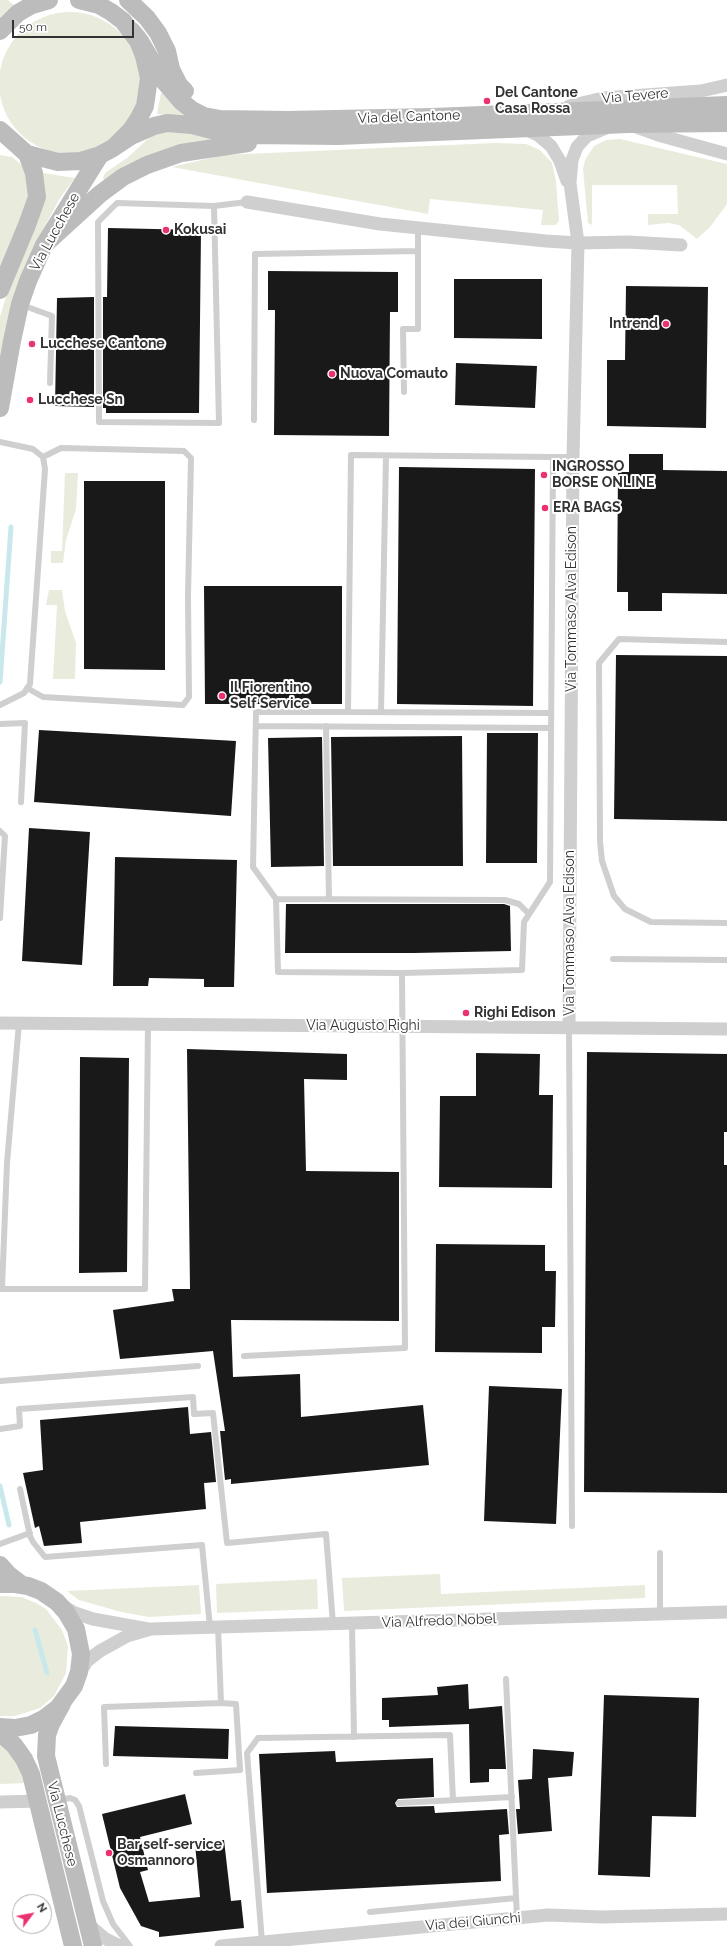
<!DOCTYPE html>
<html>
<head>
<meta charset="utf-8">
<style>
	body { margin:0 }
	#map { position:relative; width:727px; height:1946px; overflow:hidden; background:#fff; font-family:Raleway,sans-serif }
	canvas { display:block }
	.north { position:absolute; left:12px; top:1894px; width:40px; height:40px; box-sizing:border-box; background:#fff; border:1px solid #adadad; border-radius:50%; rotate:58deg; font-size:11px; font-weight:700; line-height:16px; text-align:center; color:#323232 }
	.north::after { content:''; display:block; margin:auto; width:14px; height:18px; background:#eb326f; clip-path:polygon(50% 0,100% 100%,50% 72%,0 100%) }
	.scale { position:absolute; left:12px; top:20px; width:122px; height:18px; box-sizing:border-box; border:2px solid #323232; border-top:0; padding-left:5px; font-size:12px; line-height:14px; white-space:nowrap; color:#323232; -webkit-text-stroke:3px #fff; paint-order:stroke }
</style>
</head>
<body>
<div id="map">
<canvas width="727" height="1946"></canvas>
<div class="north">N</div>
<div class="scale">50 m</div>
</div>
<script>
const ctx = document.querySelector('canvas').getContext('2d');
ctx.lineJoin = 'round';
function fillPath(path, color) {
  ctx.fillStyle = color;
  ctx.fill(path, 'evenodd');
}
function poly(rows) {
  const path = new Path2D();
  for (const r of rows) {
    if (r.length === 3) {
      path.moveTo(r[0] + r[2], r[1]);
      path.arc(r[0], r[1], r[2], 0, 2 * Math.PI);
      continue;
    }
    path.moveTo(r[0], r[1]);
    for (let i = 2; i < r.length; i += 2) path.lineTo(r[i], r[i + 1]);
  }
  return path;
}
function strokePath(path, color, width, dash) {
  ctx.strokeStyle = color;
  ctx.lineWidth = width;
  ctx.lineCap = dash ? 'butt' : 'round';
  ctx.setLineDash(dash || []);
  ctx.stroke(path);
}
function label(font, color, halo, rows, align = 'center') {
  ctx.font = font + ' Raleway,sans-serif';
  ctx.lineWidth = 4;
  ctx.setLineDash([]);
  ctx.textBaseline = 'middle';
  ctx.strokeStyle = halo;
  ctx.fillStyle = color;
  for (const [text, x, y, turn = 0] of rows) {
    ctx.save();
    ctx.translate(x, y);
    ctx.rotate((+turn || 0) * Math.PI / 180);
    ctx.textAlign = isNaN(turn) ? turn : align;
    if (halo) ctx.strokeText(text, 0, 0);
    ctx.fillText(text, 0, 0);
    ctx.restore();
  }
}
const green = poly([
	[0,0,8,0,15,6,0,20],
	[70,83,71],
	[161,93,162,93,186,118,157,114],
	[171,128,213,138,213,141,104,180,103,178,105,173,127,158,150,137],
	[620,139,727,164,727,204,710,227,697,239,679,225,668,223,648,225,648,214,678,214,677,185,592,185,592,225,588,223,583,169,585,160,594,146,606,140],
	[495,143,526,144,540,150,552,163,556,181,559,221,556,225,541,225,543,210,430,199,428,214,172,167,223,155],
	[0,155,12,157,24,167,29,183,29,200,0,279],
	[43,173,75,178,60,198,32,250,0,369,0,317],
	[65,473,78,473,76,509,66,540,63,563,51,563,51,551,62,551],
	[49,590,62,590,65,611,76,643,75,679,53,679,57,605,46,605],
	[440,1574,441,1594,645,1585,645,1598,344,1611,342,1578],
	[317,1579,318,1609,217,1613,216,1584],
	[199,1585,201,1614,149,1617,121,1612,79,1600,67,1591],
	[0,1596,22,1597,38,1604,46,1609,62,1630,68,1646,66,1673,54,1696,40,1708,15,1716,0,1716],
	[0,1740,10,1747,25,1783,0,1784]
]);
const stream = poly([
	[0,682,11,527],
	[0,1486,9,1525],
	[35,1630,47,1673]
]);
const building = poly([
	[108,228,201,230,199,413,106,413,106,408,103,408,103,297,107,297],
	[268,271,398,272,398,312,390,312,389,436,274,435,275,310,268,310],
	[454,279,542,279,542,339,454,338],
	[626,286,708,287,706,428,607,426,607,360,625,360],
	[94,297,94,407,55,406,57,298],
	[456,363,537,366,535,408,455,405],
	[629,454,663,454,663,470,727,471,727,594,662,593,662,611,628,611,628,592,617,592,618,472,629,472],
	[399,467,535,469,533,706,397,704],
	[84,481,165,481,165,670,84,669],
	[204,586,342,586,342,704,205,704],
	[616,655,727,656,727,821,614,819],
	[39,730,236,741,231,816,34,802],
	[487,733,538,733,537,863,486,863],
	[462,736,463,866,333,866,331,737],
	[322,737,324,866,271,867,268,738],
	[29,828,90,832,82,965,22,961],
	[115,857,237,860,234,987,204,987,204,979,149,978,148,986,113,986],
	[286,904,504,904,510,906,511,951,414,953,285,953],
	[187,1049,347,1054,347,1080,304,1079,306,1171,399,1172,399,1321,231,1320,233,1377,300,1374,301,1417,423,1405,429,1465,231,1484,231,1479,225,1480,220,1431,225,1431,213,1351,120,1359,113,1310,174,1301,172,1289,190,1289],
	[587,1052,727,1054,727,1132,724,1132,724,1165,727,1165,727,1493,584,1492],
	[476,1053,540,1054,539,1095,553,1095,552,1188,439,1187,440,1096,476,1096],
	[80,1057,129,1058,127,1272,79,1273],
	[436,1244,545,1245,545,1271,556,1271,555,1327,542,1327,542,1353,435,1352],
	[489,1386,562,1389,556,1524,484,1521],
	[188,1407,190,1434,211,1432,216,1482,204,1483,206,1509,80,1522,82,1543,44,1546,39,1526,35,1528,23,1473,43,1470,40,1420],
	[468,1684,469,1709,502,1706,506,1769,489,1769,489,1782,470,1783,469,1724,389,1727,389,1720,382,1720,382,1698,438,1695,437,1687],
	[604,1695,699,1698,696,1817,652,1816,650,1877,598,1875],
	[115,1726,229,1729,228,1759,113,1756],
	[533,1749,574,1752,572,1776,548,1778,552,1831,518,1834,516,1809,520,1809,518,1780,532,1779],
	[335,1751,336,1762,433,1758,434,1797,398,1799,395,1803,397,1807,434,1806,435,1813,507,1809,509,1834,499,1835,501,1881,267,1893,259,1754],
	[185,1794,192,1824,140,1837,148,1870,140,1872,149,1902,200,1897,195,1844,224,1840,231,1901,241,1900,244,1928,159,1937,159,1932,141,1926,120,1888,102,1814]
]);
const lane = poly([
	[214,206,219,423,99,422,98,222,117,203,214,206,247,202],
	[22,305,52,316,50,383],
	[404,392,403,329,418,329,418,228],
	[254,420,255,254,418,251],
	[0,442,33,449,43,457,45,469,30,684,24,693,0,705],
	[727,642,619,639,599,663,600,841,602,861,614,896,625,909,651,922,727,923],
	[27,688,43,697,183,705,189,697,188,596,191,458,184,451,61,448,43,457],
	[348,712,551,713],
	[381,712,386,456],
	[0,724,25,723,21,802],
	[256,726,551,728],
	[326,726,329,899],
	[0,831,5,836,0,918],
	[276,899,505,900,519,904,528,913],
	[613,959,727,960],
	[402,973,278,972,276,899,253,867,256,712,348,712,351,455,553,457],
	[19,1023,7,1163,2,1289,145,1289,148,1024],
	[569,1028,572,1526],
	[244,1356,405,1348,402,973,522,970,524,922,550,882,553,457,573,457],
	[0,1381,198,1366],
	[0,1429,20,1426,19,1409,193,1397,194,1414,213,1413,227,1543,326,1534,333,1624],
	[20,1489,30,1536,33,1542,45,1557,202,1545,210,1627],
	[0,1544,30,1533],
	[660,1614,660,1553],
	[352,1624,354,1737],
	[506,1679,517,1918],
	[106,1764,104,1707,221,1703,218,1627],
	[196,1773,240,1770,236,1704,221,1703],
	[58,1800,70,1798,75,1800,79,1806,103,1901,113,1924,130,1946],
	[399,1803,512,1797],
	[370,1912,516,1898],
	[262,1942,247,1753,258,1738,450,1735,453,1800]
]);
const street = poly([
	[569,106,603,98,701,91,727,85],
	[636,127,658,135,727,154],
	[525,129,538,135,551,146,560,161,567,181],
	[247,202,380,224,546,241,578,243,628,242,681,245],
	[0,1023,727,1029],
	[569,1028,573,457,578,243,570,183,572,160,577,147,587,136,606,128],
	[63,1606,75,1613,93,1619,148,1629],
	[80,1673,87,1661,100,1651,127,1636,151,1629,727,1612],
	[0,1802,38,1801],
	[88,1924,104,1938,120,1946],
	[221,1946,548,1915,602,1917,727,1914]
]);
const secondary = poly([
	[128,0,147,18,158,33,167,51,171,69,179,85,185,91],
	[0,31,18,13,32,5,49,0],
	[132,31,140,41,163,80,182,102,192,110,204,116,220,119,287,120,433,117,727,105],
	[0,130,27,154,58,162,80,161,100,155,113,148,131,130,139,118,145,106,149,78,144,56,138,41,123,21,111,12,99,5,79,0],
	[113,148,131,136,154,126,167,123,192,125,223,133,250,135,338,136,628,124,727,123],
	[44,245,100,194,123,177,147,165,181,153,248,143],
	[0,290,27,225,37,197,34,173,27,154],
	[0,408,12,341,20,304,28,281,44,245,100,155],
	[0,1565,9,1575,22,1585],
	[0,1584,15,1584,28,1586,41,1591,57,1602,66,1612,76,1629,81,1654,79,1672,74,1686,58,1708,45,1718,31,1725,15,1728,0,1727],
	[62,1704,51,1724,47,1735,46,1756,93,1946],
	[0,1733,14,1745,24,1759,31,1774,73,1946]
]);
const markers = [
	[487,101,4,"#eb326f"],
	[166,230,4,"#eb326f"],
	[666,324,4,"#eb326f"],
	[32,344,4,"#eb326f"],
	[332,374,4,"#eb326f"],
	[30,400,4,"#eb326f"],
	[544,475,4,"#eb326f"],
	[545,508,4,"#eb326f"],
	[222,696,4,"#eb326f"],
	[466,1013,4,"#eb326f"],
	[109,1853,4,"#eb326f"]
];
const poiNames = [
	["Del Cantone",495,93],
	["Casa Rossa",495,109],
	["Kokusai",174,230],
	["Intrend",658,324,"right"],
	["Lucchese Cantone",40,344],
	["Nuova Comauto",340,374],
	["Lucchese Sn",38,400],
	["INGROSSO",552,467],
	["BORSE ONLINE",552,483],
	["ERA BAGS",553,508],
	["Il Fiorentino",230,688],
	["Self Service",230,704],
	["Righi Edison",474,1013],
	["Bar self-service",117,1845],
	["Osmannoro",117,1861]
];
const streetNames = [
	["Via Tevere",635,96,-5],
	["Via del Cantone",409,117,-2],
	["Via Lucchese",55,232,-61],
	["Via Tommaso Alva Edison",572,609,-90],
	["Via Tommaso Alva Edison",570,933,-90],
	["Via Augusto Righi",363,1026],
	["Via Alfredo Nobel",439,1621,-2],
	["Via Lucchese",62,1824,76],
	["Via dei Giunchi",473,1922,-5]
];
fillPath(green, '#e9ecdd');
strokePath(stream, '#c9e8ec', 5);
fillPath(building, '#191919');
strokePath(lane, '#cfcfcf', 6);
strokePath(street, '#cfcfcf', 13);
strokePath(secondary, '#bcbcbc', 18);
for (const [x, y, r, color] of markers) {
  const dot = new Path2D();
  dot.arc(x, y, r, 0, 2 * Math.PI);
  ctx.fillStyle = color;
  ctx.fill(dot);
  strokePath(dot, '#fff', 1.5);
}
label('bold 14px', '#323232', '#fff', poiNames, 'left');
label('14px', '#323232', '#fff', streetNames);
</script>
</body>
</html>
